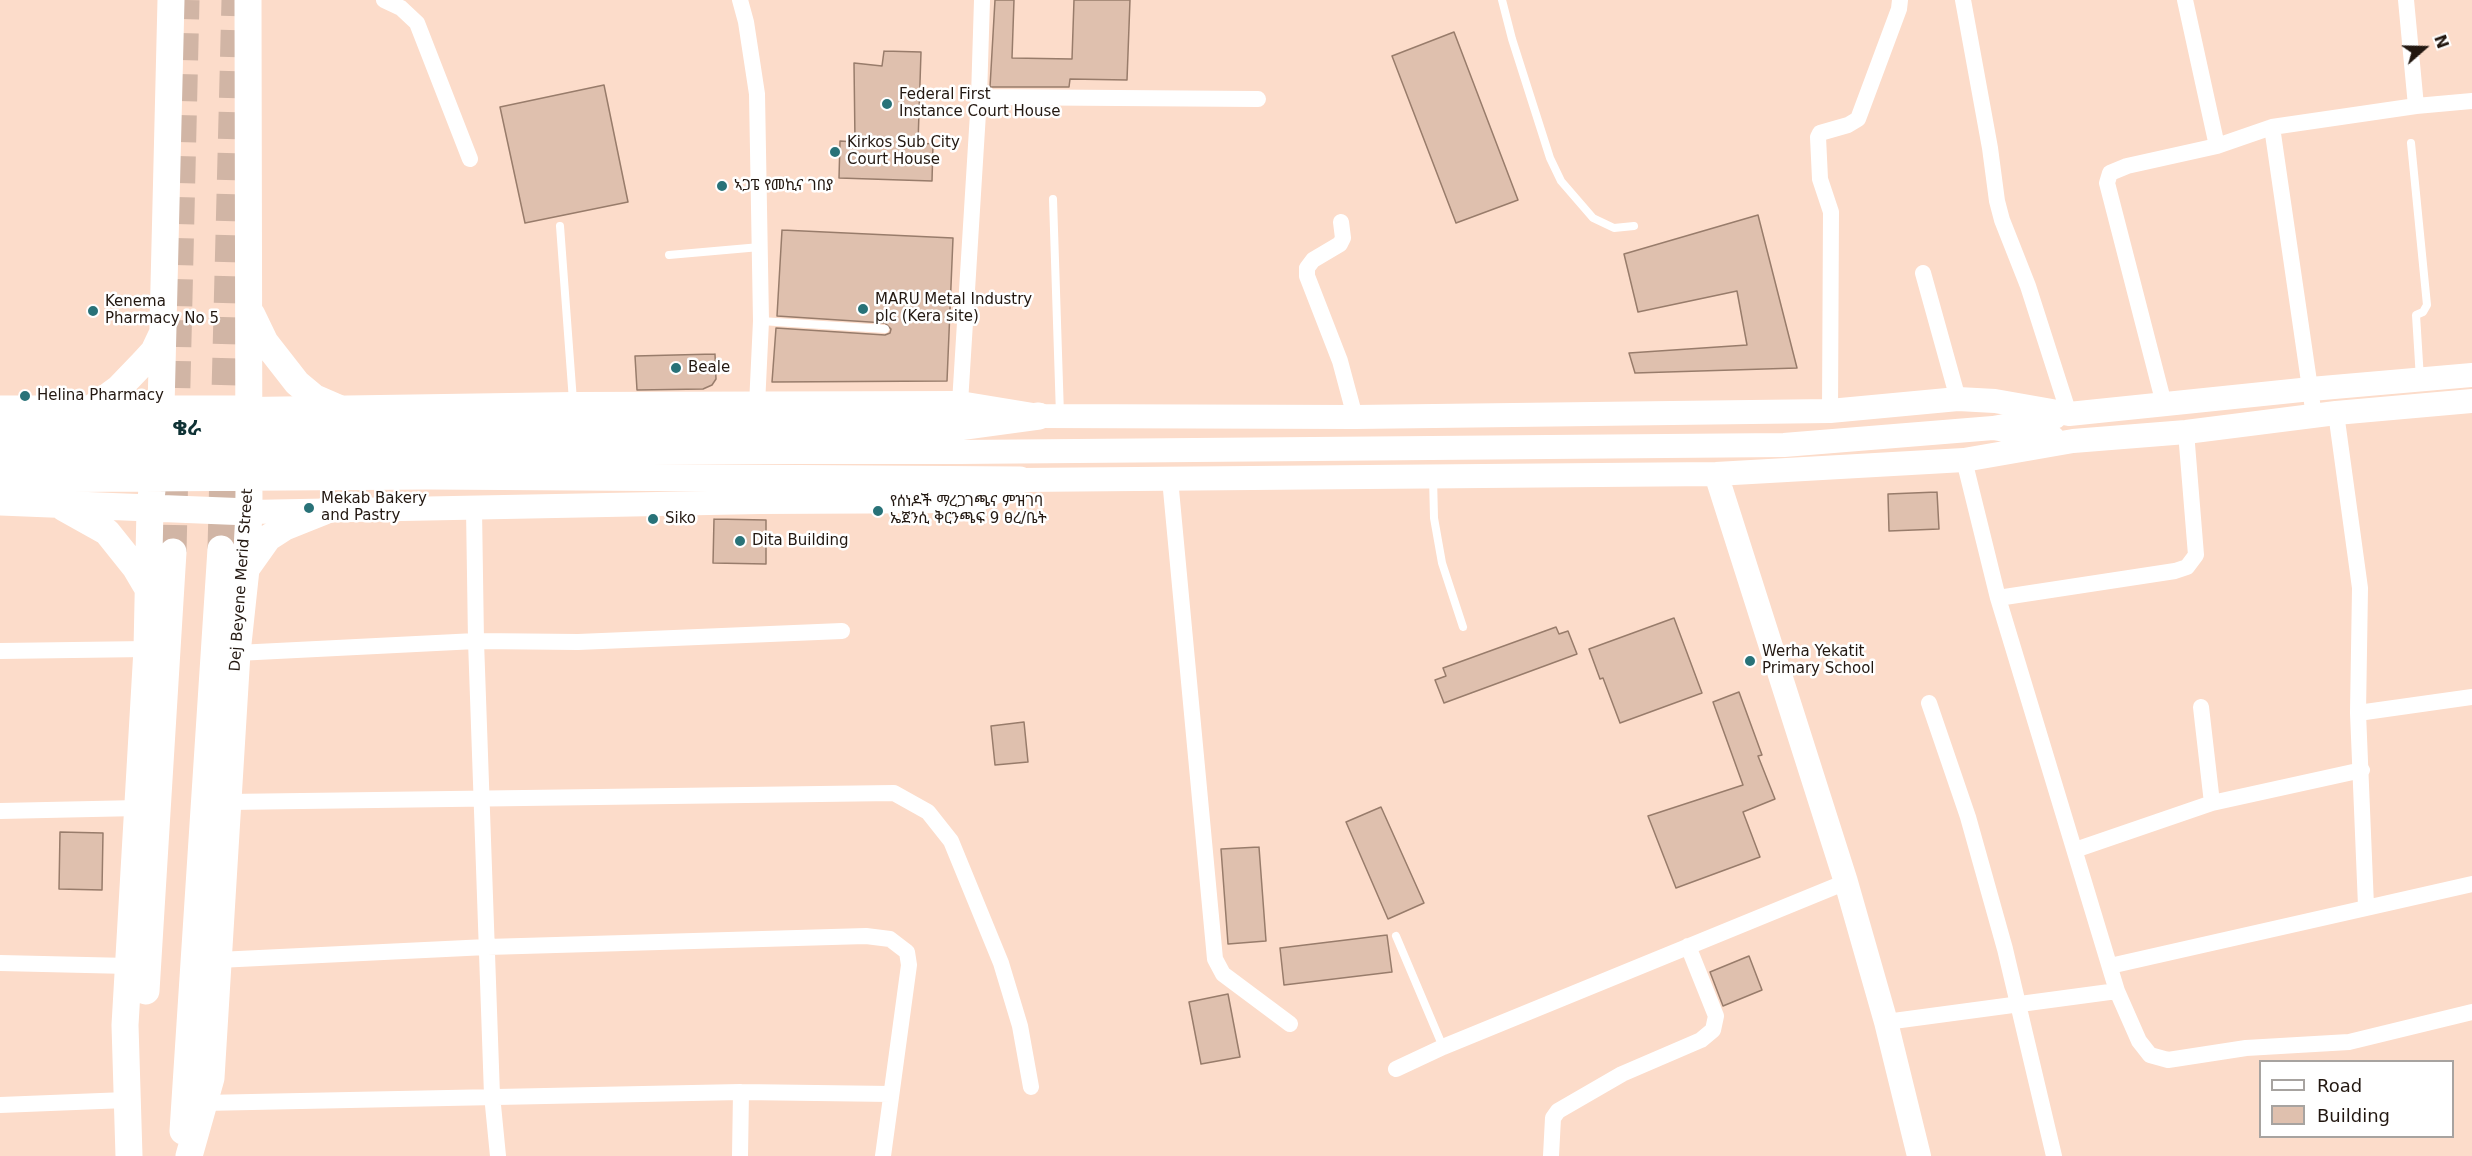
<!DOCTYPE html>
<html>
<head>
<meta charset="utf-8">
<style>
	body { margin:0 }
	#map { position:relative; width:2472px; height:1156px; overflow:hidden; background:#fcdcca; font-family:"DejaVu Sans",sans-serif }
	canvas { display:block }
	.legend { position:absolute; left:2259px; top:1060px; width:195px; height:78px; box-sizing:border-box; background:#fff; border:2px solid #a7a3a0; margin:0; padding:8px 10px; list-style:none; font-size:18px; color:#231811 }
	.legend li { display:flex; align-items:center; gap:12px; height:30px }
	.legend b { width:30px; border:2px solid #a7a3a0 }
	.north { position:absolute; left:2394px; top:18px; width:60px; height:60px; -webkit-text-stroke:4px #fff; paint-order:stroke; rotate:70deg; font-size:16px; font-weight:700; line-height:24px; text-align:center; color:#231811 }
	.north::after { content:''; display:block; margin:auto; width:21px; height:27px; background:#231811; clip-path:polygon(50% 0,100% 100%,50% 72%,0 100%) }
</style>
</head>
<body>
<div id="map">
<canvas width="2472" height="1156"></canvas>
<ul class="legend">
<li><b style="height:8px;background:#fff"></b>Road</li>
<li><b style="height:16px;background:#dfc0ae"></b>Building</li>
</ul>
<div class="north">N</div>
</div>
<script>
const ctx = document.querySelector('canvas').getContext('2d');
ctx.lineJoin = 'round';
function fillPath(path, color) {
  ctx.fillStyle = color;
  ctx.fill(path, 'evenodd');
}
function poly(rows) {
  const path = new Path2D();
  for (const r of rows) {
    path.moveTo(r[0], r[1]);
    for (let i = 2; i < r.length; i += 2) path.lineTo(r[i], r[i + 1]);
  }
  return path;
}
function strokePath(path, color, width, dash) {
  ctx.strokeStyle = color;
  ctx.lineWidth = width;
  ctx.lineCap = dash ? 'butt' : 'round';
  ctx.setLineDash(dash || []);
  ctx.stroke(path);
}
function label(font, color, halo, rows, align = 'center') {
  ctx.font = font + ' "DejaVu Sans","Noto Sans Ethiopic",sans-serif';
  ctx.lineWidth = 5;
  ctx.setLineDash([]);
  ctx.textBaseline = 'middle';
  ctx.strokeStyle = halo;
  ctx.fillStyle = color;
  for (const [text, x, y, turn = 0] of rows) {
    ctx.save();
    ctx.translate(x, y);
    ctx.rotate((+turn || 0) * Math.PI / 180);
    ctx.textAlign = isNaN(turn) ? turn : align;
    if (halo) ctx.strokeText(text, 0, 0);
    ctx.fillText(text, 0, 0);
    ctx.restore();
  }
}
const building = poly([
	[995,0,1014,0,1012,58,1072,59,1074,0,1130,0,1127,80,1070,79,1069,87,990,87,995,0],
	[1454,32,1518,200,1456,223,1392,56,1454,32],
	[884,51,921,52,918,143,933,144,932,181,839,178,840,141,855,142,854,63,882,66,884,51],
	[604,85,628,202,525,223,500,107,604,85],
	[1758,215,1797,368,1635,373,1629,353,1747,345,1737,291,1638,312,1624,254,1758,215],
	[782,230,953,238,947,381,772,382,776,328,885,335,890,333,891,329,885,323,777,316,782,230],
	[715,354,716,379,712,385,703,389,637,390,635,356,715,354],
	[1937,492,1939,529,1889,531,1888,494,1937,492],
	[714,519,766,520,766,564,713,563,714,519],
	[1674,618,1702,693,1620,723,1603,678,1600,679,1589,649,1674,618],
	[1556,627,1559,634,1568,631,1577,654,1444,703,1435,680,1446,676,1443,668,1556,627],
	[1739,692,1762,755,1758,756,1775,799,1743,812,1760,857,1676,888,1648,816,1743,785,1713,702,1739,692],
	[1024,722,1028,762,995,765,991,726,1024,722],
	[1381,807,1424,903,1388,919,1346,822,1381,807],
	[60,832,103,833,102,890,59,889,60,832],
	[1259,847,1266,941,1228,944,1221,849,1259,847],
	[1387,935,1392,972,1284,985,1280,948,1387,935],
	[1749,956,1762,990,1723,1006,1710,972,1749,956],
	[1228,994,1240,1057,1201,1064,1189,1002,1228,994]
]);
const primaryTunnel = poly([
	[221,549,235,0],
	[173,552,186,0]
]);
const lane = poly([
	[1502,0,1512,39,1550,158,1561,181,1593,218,1614,228,1634,226],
	[2411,143,2427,305,2423,312,2416,315,2420,379],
	[1053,199,1060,415],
	[560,226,573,401],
	[669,255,760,247],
	[761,321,885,329],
	[1433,477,1434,518,1442,563,1463,627],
	[1396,936,1443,1047]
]);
const street = poly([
	[384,0,401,8,417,23,470,159],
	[740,0,746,22,757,94,761,321,757,405],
	[1963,0,1990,148,1997,201,2002,220,2028,286,2069,414],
	[2185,0,2217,146,2272,127,2416,106,2472,101],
	[2406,0,2416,106],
	[979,97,1258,99],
	[2272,127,2314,416],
	[1341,222,1343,238,1340,244,1313,260,1307,268,1307,276,1340,361,1355,417],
	[1923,273,1958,399],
	[960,403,979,97,982,0],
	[2164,404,2107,183,2110,173,2127,166,2217,146],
	[1830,411,1831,212,1820,179,1818,137,1820,133,1848,125,1858,119,1899,9,1900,0],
	[2336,413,2360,588,2358,713,2366,906],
	[1964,460,1998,598,2117,991,2139,1041,2150,1055,2168,1060,2246,1048,2349,1042,2472,1012],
	[1170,479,1215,959,1223,974,1290,1024],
	[474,509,476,641,492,1095,498,1156],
	[1998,598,2175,571,2187,567,2196,555,2186,432],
	[0,651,147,649],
	[237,653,476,641,578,642,842,631],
	[1929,703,1968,817,2005,949,2054,1156],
	[2201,707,2212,803],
	[2358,713,2472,697],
	[228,802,894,793,928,812,951,841,1001,963,1020,1026,1031,1087],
	[0,811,139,808],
	[2075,850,2212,803,2362,770],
	[218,960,487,947,866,936,890,939,907,952,909,965,883,1156],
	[0,963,129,966],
	[2110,966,2472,884],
	[1886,1022,2117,991],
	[1396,1069,1443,1047,1846,882],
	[203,1103,741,1092,891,1094],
	[0,1105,126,1100],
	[740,1156,741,1092],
	[1551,1156,1553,1118,1558,1111,1622,1074,1701,1040,1713,1030,1716,1016,1688,946]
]);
const secondary = poly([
	[251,409,573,404,960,403,1039,416,1355,417,1830,411,1958,399,1995,401,2069,414,2311,389,2472,375],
	[2053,438,1993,428,2055,417],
	[250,452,959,452,1784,445,1993,428],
	[1716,474,1846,882,1886,1022,1919,1156],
	[249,512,760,502,976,501,1020,480,1716,474,1964,460,2073,441,2186,432,2336,413,2472,401]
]);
const primary = poly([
	[252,315,265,342,297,383,315,398,338,408],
	[92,408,118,389,143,363,154,351,162,334],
	[0,409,251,409],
	[0,431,429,427,958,427,1039,416],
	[0,456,250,452],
	[0,479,428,476,1020,480],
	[0,502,249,512],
	[64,508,107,532,135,567,148,589],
	[246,569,268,538,285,527,325,511],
	[146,991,173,552],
	[183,1131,221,549],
	[129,1156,125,1025,147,649,150,508,161,408,171,0],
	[189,1156,211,1078,237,653,246,569,249,512,248,0]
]);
const markers = [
	[887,104,6,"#287278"],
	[835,152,6,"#287278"],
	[722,186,6,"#287278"],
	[863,309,6,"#287278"],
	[93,311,6,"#287278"],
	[676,368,6,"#287278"],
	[25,396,6,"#287278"],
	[309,508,6,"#287278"],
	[878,511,6,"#287278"],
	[653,519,6,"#287278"],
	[740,541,6,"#287278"],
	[1750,661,6,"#287278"]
];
const poiNames = [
	["Federal First",899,95],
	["Instance Court House",899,112],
	["Kirkos Sub City",847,143],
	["Court House",847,160],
	["ኣጋፔ የመኪና ገበያ",734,186],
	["MARU Metal Industry",875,300],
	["plc (Kera site)",875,317],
	["Kenema",105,302],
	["Pharmacy No 5",105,319],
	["Beale",688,368],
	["Helina Pharmacy",37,396],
	["Mekab Bakery",321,499],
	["and Pastry",321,516],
	["የሰነዶች ማረጋገጫና ምዝገባ",890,502],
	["ኤጀንሲ ቅርንጫፍ 9 ፀረ/ቤት",890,519],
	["Siko",665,519],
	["Dita Building",752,541],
	["Werha Yekatit",1762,652],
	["Primary School",1762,669]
];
const streetNames = [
	["Dej Beyene Merid Street",242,580,-86]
];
const districtNames = [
	["ቄራ",187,430]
];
fillPath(building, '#dfc0ae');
strokePath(building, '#987c6b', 1.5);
strokePath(primaryTunnel, '#d1b5a5', 27, [27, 14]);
strokePath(lane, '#fff', 8);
strokePath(street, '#fff', 16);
strokePath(secondary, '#fff', 24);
strokePath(primary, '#fff', 27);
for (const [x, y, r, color] of markers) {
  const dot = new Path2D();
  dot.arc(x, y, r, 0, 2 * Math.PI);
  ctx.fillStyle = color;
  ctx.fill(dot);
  strokePath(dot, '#fff', 2);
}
label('15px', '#231811', '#fff', poiNames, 'left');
label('15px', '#231811', '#fff', streetNames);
label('bold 21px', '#0f3235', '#fff', districtNames);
</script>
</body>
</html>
